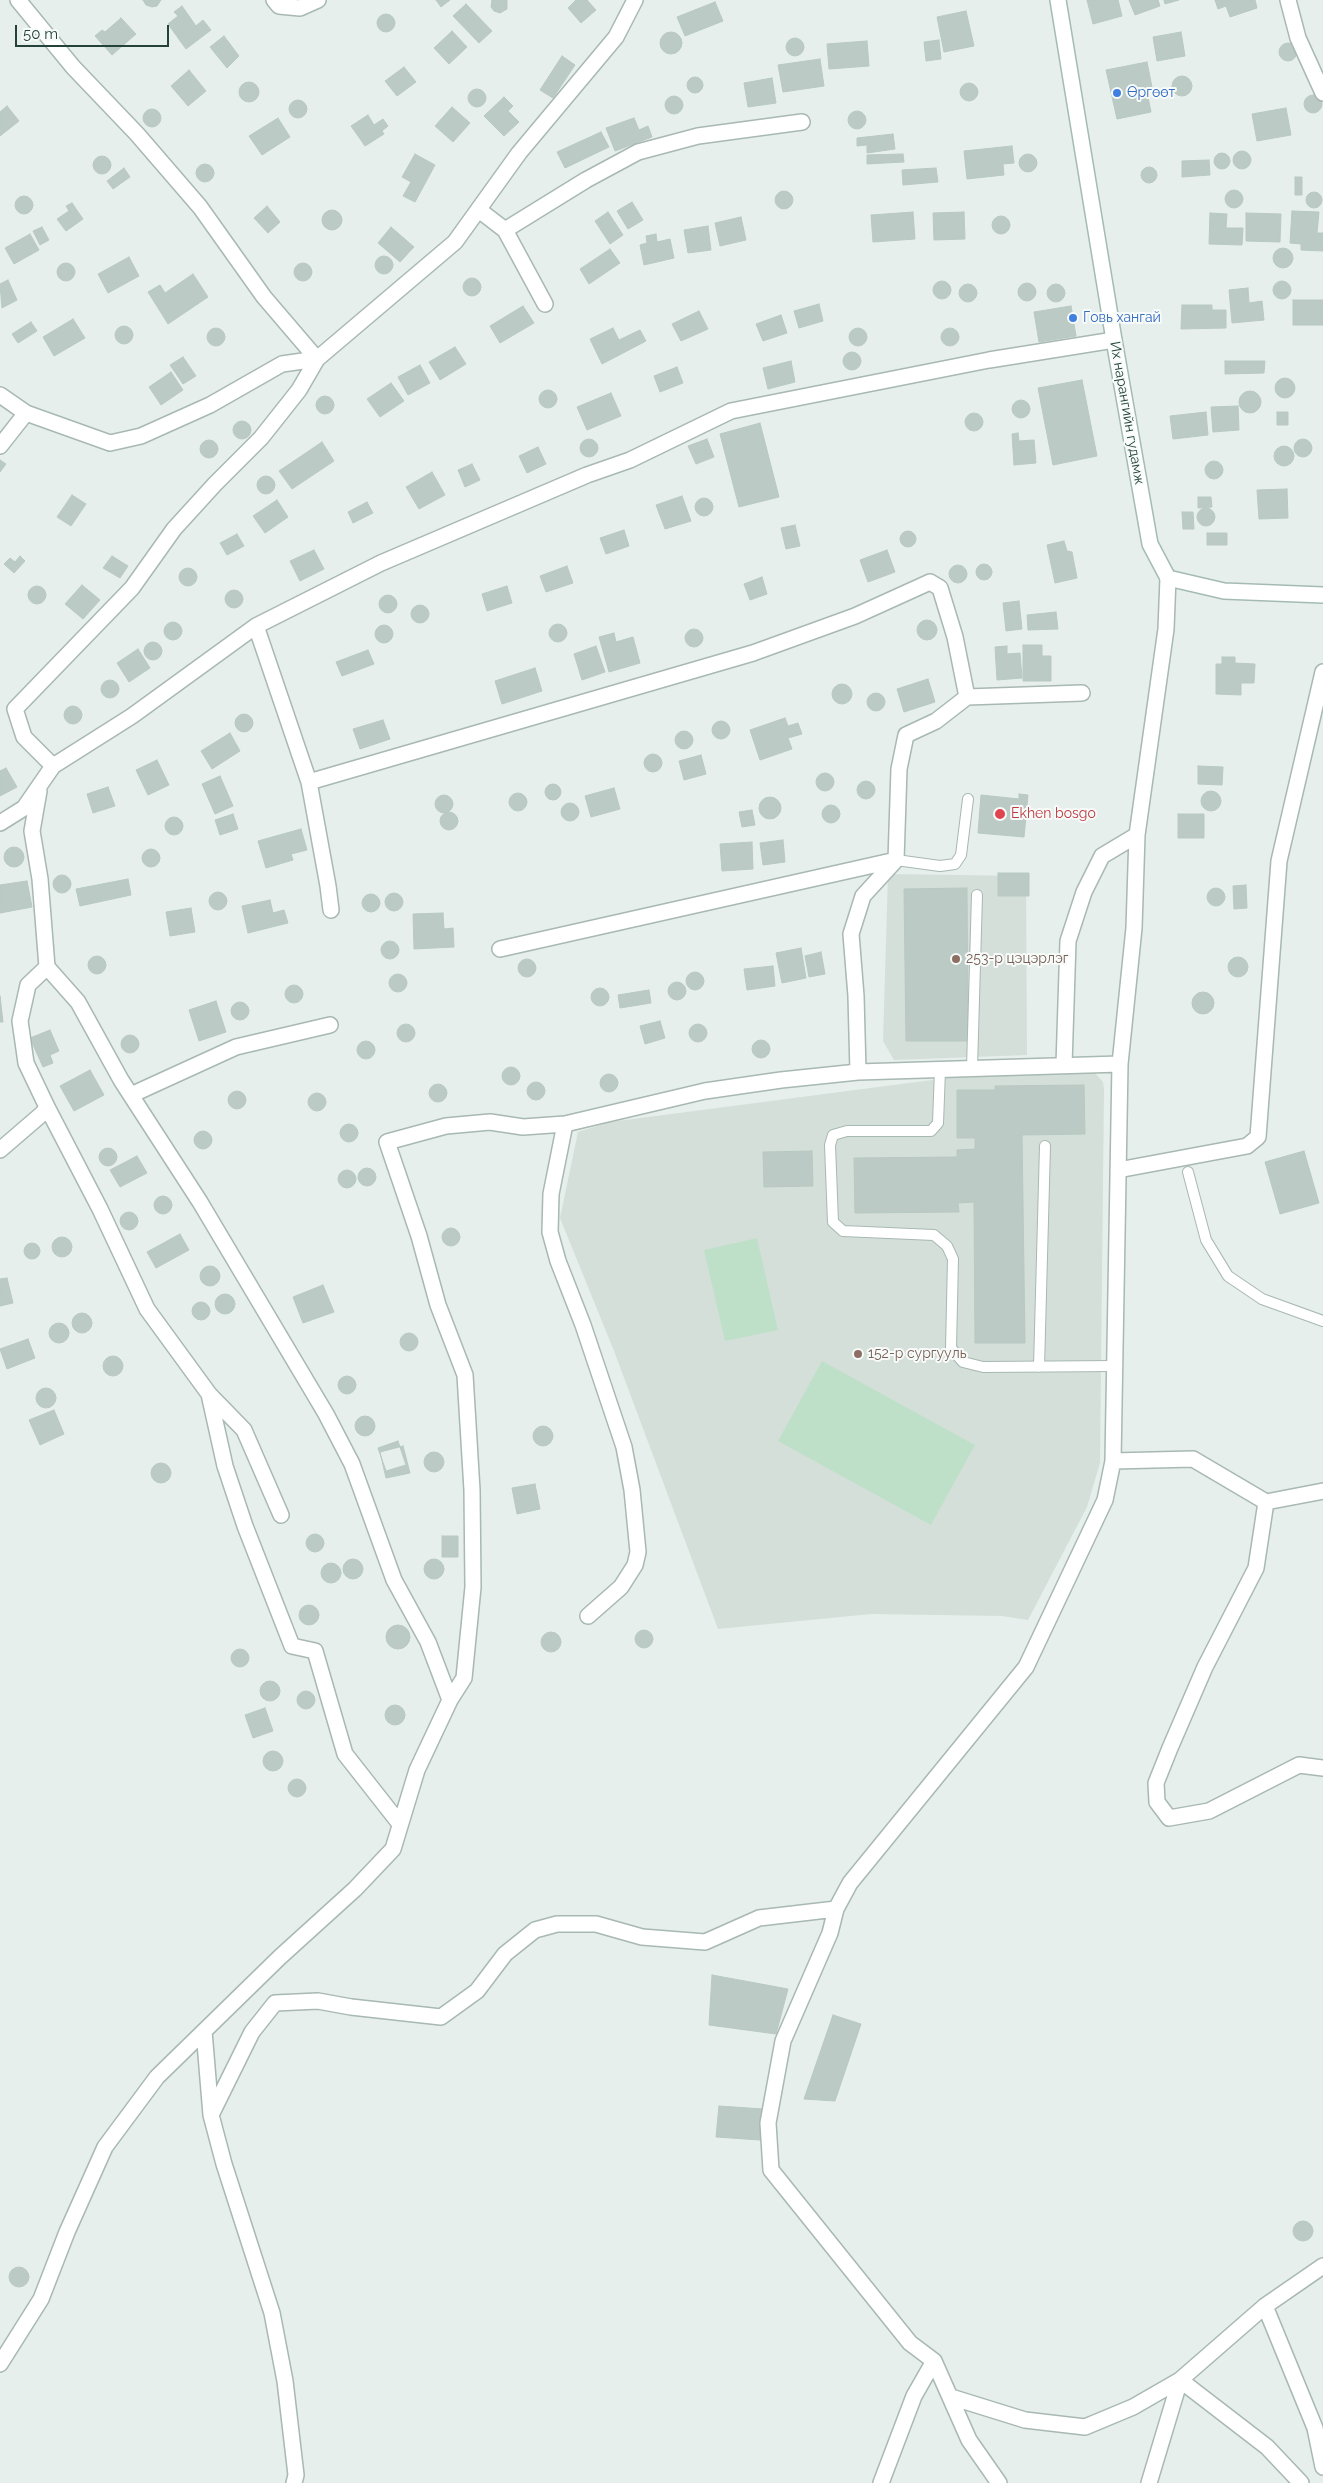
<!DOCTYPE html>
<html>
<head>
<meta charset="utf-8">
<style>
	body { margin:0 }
	#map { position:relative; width:1323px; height:2483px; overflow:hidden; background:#e6efeb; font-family:Raleway,sans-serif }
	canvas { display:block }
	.scale { position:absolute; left:15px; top:25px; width:154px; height:22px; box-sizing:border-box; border:2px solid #24423a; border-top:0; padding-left:6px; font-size:15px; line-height:18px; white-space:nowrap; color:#24423a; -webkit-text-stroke:4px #f7fbf9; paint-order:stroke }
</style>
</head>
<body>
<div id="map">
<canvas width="1323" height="2483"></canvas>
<div class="scale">50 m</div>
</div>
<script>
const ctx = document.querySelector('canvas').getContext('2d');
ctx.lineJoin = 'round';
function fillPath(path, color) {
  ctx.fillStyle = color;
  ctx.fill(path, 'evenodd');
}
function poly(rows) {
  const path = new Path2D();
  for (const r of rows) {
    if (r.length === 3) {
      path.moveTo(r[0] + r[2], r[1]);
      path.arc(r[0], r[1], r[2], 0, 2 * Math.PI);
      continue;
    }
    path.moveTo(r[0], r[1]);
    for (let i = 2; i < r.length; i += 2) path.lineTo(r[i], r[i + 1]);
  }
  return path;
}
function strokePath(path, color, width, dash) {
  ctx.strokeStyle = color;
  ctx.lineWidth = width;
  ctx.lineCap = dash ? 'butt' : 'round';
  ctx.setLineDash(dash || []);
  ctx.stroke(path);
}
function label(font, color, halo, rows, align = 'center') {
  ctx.font = font + ' Raleway,sans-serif';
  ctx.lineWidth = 4;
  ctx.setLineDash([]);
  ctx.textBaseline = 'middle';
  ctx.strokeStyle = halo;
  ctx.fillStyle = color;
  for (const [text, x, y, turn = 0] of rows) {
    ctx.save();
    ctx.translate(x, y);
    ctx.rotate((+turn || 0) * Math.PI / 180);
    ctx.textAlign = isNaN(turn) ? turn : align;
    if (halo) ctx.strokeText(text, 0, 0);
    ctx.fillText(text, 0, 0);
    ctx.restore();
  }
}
const built = poly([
	[888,874,1026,876,1027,1055,894,1060,883,1041],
	[1095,1073,1103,1082,1104,1089,1100,1463,1087,1507,1028,1620,1002,1616,871,1614,718,1629,614,1351,560,1218,578,1132,610,1122,947,1078]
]);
const green = poly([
	[757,1238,778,1330,725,1341,704,1250],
	[822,1361,975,1445,931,1525,778,1441]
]);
const building = poly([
	[143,0,161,0,157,6,152,7,146,5,143,0],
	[436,0,450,0,441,7,436,0],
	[492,0,507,0,507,9,500,13,494,11,491,7,492,0],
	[576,0,587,0,596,10,581,23,568,8,576,0],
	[1087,0,1118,0,1122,16,1093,24,1087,0],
	[1129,0,1158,0,1160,6,1135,15,1129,0],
	[1164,0,1179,0,1165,4,1164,0],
	[1215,0,1255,0,1257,8,1230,17,1226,6,1218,9,1215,0],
	[715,2,723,21,685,36,677,17,715,2],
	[466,4,492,31,479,43,453,16,466,4],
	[182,6,196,26,203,20,211,30,186,49,168,24,178,16,174,12,182,6],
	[966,11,974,46,944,52,937,17,966,11],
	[386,23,9],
	[121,18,136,34,112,55,95,36,102,30,105,32,121,18],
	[452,31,467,47,449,64,434,48,452,31],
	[671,43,11],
	[1181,32,1185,56,1157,61,1153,37,1181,32],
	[224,36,239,56,227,68,210,47,224,36],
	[795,47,9],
	[939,40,941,59,926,61,924,42,939,40],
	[867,41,869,66,829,69,827,44,867,41],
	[1288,52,9],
	[562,56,575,65,553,98,540,90,562,56],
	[820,59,824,86,783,92,778,65,820,59],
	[1147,62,1152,87,1138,90,1140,99,1148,97,1151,112,1117,119,1106,70,1147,62],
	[404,67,416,82,397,96,385,81,404,67],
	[189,70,206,91,188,106,171,86,189,70],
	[1182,86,10],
	[695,85,8],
	[772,78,776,103,748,107,744,83,772,78],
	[249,92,10],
	[969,92,9],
	[477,98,9],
	[1313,104,9],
	[674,105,9],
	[504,97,513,106,508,111,519,122,504,136,484,116,504,97],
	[298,109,9],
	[7,106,19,121,0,136,0,112,7,106],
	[452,107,470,123,453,142,435,126,452,107],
	[1286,108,1291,135,1257,141,1252,114,1286,108],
	[152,118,9],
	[857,120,9],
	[368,115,374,125,383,119,388,126,382,131,384,134,365,146,351,126,368,115],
	[278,118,290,137,262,155,249,136,278,118],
	[634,118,639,130,648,126,652,137,615,151,606,128,634,118],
	[601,132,609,147,565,168,557,152,601,132],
	[893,134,895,149,867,153,867,145,857,146,857,138,893,134],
	[1012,146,1014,163,1003,164,1004,175,967,179,964,151,1012,146],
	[1242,160,9],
	[1222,161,8],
	[1028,163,9],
	[415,154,435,165,415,202,403,196,411,182,402,177,415,154],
	[903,154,904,162,867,164,867,155,903,154],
	[102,165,9],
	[1209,160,1210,175,1182,177,1182,161,1209,160],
	[205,173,9],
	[1149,175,8],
	[124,168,130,177,113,189,107,181,124,168],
	[936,168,938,182,903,185,902,170,936,168],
	[1295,177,1302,177,1302,195,1295,195,1295,177],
	[1234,199,9],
	[784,200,9],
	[1314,200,8],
	[24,205,9],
	[632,202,643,220,628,229,617,211,632,202],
	[72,203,83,219,66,231,57,219,69,211,66,206,72,203],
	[267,206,280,222,268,233,254,218,267,206],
	[332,220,10],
	[1292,211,1319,212,1317,233,1323,233,1323,251,1301,250,1301,244,1290,243,1292,211],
	[608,212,623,235,610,244,595,221,608,212],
	[913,212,915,239,873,242,871,215,913,212],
	[964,212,965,239,934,240,933,213,964,212],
	[1210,213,1227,214,1226,228,1243,228,1242,245,1209,244,1210,213],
	[1246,213,1281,214,1280,242,1246,241,1246,213],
	[1001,225,9],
	[741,217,746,240,720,246,715,223,741,217],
	[708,226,711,250,688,253,684,230,708,226],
	[42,227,49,240,40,245,33,231,42,227],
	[391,227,414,247,400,262,378,243,391,227],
	[30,234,39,250,14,264,5,248,30,234],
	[656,234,657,242,670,239,674,258,644,265,640,245,647,243,646,236,656,234],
	[1283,258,10],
	[610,249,620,263,589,284,580,269,610,249],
	[384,265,9],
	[129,257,139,276,108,293,98,274,129,257],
	[303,272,9],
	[66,272,9],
	[193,274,208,297,168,324,148,292,160,285,165,293,193,274],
	[472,287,9],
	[8,280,17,300,2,308,0,284,8,280],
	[942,290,9],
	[1282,290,9],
	[1027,292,9],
	[1056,293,9],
	[968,293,9],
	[1248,288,1249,303,1262,301,1264,320,1232,323,1229,290,1248,288],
	[1293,300,1323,300,1323,325,1293,325,1293,300],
	[819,304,823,321,799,328,794,311,819,304],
	[1182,305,1212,305,1212,310,1226,310,1226,328,1181,329,1182,305],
	[523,306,534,323,500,343,490,326,523,306],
	[1071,306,1076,336,1039,342,1034,312,1071,306],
	[699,311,708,329,681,341,672,324,699,311],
	[781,315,787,333,763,341,756,324,781,315],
	[73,319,85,338,54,356,43,337,73,319],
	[31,322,37,331,18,343,12,334,31,322],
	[124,335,9],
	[858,337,9],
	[950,337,9],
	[216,337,9],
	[613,328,619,340,640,330,646,341,602,364,590,339,613,328],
	[455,347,466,364,440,380,429,362,455,347],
	[852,361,9],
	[183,357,196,376,183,384,170,365,183,357],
	[791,361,795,382,768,389,763,368,791,361],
	[1225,361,1265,361,1264,373,1225,374,1225,361],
	[420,365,430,383,408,395,398,377,420,365],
	[677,367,683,383,660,392,654,376,677,367],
	[171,372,183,390,161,405,149,387,171,372],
	[1285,388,10],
	[1082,380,1097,456,1053,465,1038,388,1082,380],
	[391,383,404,401,380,417,367,399,391,383],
	[548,399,9],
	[1250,402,11],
	[611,393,621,416,587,430,577,407,611,393],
	[325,405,9],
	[1021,409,9],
	[1238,406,1239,430,1213,432,1211,407,1238,406],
	[1206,412,1208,435,1173,439,1170,416,1206,412],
	[1277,412,1288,412,1288,425,1277,425,1277,412],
	[974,422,9],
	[242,430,9],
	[760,423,779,497,739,507,720,434,760,423],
	[1018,433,1019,441,1034,440,1036,463,1014,465,1012,434,1018,433],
	[589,448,9],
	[1303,448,9],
	[707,439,714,457,696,464,688,446,707,439],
	[209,449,9],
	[322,442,334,461,292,489,279,471,322,442],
	[1284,456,10],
	[538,447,546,464,527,473,519,456,538,447],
	[0,460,6,464,0,472,0,460],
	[1214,470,9],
	[472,464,480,480,465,487,458,470,472,464],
	[432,472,445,495,419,509,406,487,432,472],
	[266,485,9],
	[1287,489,1288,518,1259,519,1257,490,1287,489],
	[72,495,86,504,71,526,57,517,72,495],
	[682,496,691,521,665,529,656,505,682,496],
	[1198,497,1211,497,1212,507,1198,508,1198,497],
	[704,507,9],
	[277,500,288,517,265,533,253,516,277,500],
	[367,502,373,513,353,523,348,512,367,502],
	[1206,517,9],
	[1182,512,1193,512,1194,529,1183,529,1182,512],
	[795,525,800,546,786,549,781,528,795,525],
	[624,530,629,546,606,554,600,538,624,530],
	[908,539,8],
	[1207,533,1227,533,1227,545,1207,545,1207,533],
	[237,534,244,546,227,555,220,543,237,534],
	[1064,541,1067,551,1072,552,1077,578,1055,583,1047,545,1064,541],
	[314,550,324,569,300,581,290,561,314,550],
	[887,550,895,572,868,582,860,560,887,550],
	[20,556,25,561,14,573,4,564,10,558,15,562,20,556],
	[112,556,128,566,120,578,103,568,112,556],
	[984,572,8],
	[958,574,9],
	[567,566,573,583,546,592,540,576,567,566],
	[188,577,9],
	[762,577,767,594,750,600,744,584,762,577],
	[82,585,100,600,83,619,65,604,82,585],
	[37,595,9],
	[507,586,512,603,487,611,482,594,507,586],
	[234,599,9],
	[388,604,9],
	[1019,601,1022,629,1006,631,1003,603,1019,601],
	[420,614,9],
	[1056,612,1058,629,1028,630,1027,615,1056,612],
	[927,630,10],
	[173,631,9],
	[558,633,9],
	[384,634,9],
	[694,638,9],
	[614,633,616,642,633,637,640,663,609,672,599,637,614,633],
	[153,651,9],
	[1023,645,1042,645,1042,656,1051,656,1051,681,1023,681,1023,645],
	[596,646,605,672,582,680,574,654,596,646],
	[1007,646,1007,654,1020,653,1022,678,997,680,995,647,1007,646],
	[138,649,150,668,129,682,117,663,138,649],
	[368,650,374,664,342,676,336,662,368,650],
	[1222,657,1235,657,1235,663,1255,664,1254,683,1241,683,1241,695,1216,694,1216,664,1222,664,1222,657],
	[535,668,542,691,502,704,495,681,535,668],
	[928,679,935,702,904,712,897,689,928,679],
	[110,689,9],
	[842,694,10],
	[876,702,9],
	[73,715,9],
	[244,723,9],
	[785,718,788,726,798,723,802,734,788,738,792,749,760,760,750,730,785,718],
	[383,720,390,739,360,749,353,729,383,720],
	[721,730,9],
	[684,740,9],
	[230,733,240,751,212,769,201,751,230,733],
	[653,763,9],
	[701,755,706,774,684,780,679,761,701,755],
	[157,760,169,785,148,795,136,770,157,760],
	[1198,766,1223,767,1222,785,1198,784,1198,766],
	[6,768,17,787,0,796,0,771,6,768],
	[825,782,9],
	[220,776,233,806,215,814,202,784,220,776],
	[866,790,9],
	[553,792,8],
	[108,787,115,806,93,813,87,794,108,787],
	[614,788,620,809,591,817,585,796,614,788],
	[1211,801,10],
	[518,802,9],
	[1019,794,1028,795,1024,837,978,833,981,795,1019,799,1019,794],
	[444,804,9],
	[770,808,11],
	[570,812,9],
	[831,814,9],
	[752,810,755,825,742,827,739,812,752,810],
	[449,821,9],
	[233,814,238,829,220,835,215,820,233,814],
	[1178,814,1204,814,1204,838,1178,838,1178,814],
	[174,826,9],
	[301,829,307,850,291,854,293,860,266,868,258,841,301,829],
	[783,840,785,862,763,865,760,843,783,840],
	[752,842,753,869,722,871,720,844,752,842],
	[14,857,10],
	[151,858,9],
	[998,873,1029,873,1029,896,998,896,998,873],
	[62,884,9],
	[128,879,131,895,80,906,76,889,128,879],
	[27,881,32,907,0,913,0,885,27,881],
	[1246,885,1247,908,1234,909,1233,886,1246,885],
	[967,888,968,1041,906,1041,904,889,967,888],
	[1216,897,9],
	[218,901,9],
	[394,902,9],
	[371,903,9],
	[270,900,273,913,284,910,288,923,248,933,242,906,270,900],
	[191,908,195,932,170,936,166,912,191,908],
	[443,913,444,929,453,928,454,947,414,949,413,914,443,913],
	[390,950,9],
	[801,948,806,978,782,983,776,953,801,948],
	[821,952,825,974,809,977,805,956,821,952],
	[97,965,9],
	[1238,967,10],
	[527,968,9],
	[773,966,775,986,747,990,744,969,773,966],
	[695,981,9],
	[398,983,9],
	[677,991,9],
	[294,994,9],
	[600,997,9],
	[649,990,651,1003,620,1008,618,995,649,990],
	[1203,1003,11],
	[0,996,3,1022,0,1022,0,996],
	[216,1001,226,1032,199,1041,189,1010,216,1001],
	[240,1011,9],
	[660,1021,665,1038,645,1044,640,1026,660,1021],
	[698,1033,9],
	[406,1033,9],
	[50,1030,59,1051,50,1055,53,1063,43,1067,30,1038,50,1030],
	[130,1044,9],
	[761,1049,9],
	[366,1050,9],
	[511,1076,9],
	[90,1070,104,1095,74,1111,60,1086,90,1070],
	[609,1083,9],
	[536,1091,9],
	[438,1093,9],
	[1084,1085,1085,1134,1022,1135,1025,1343,975,1343,974,1202,958,1203,959,1212,855,1213,854,1158,957,1157,957,1150,975,1149,975,1138,957,1138,957,1090,995,1090,995,1086,1084,1085],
	[237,1100,9],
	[317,1102,9],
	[349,1133,9],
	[203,1140,9],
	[108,1157,9],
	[812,1151,813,1186,764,1187,763,1152,812,1151],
	[1304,1151,1319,1203,1280,1214,1265,1162,1304,1151],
	[137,1156,147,1173,120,1187,110,1170,137,1156],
	[367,1177,9],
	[347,1179,9],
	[163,1205,9],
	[129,1221,9],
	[451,1237,9],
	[180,1234,189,1250,156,1268,147,1252,180,1234],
	[62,1247,10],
	[32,1251,8],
	[210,1276,10],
	[7,1278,13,1303,0,1306,0,1279,7,1278],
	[323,1285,334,1312,303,1323,293,1297,323,1285],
	[225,1304,10],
	[201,1311,9],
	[82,1323,10],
	[59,1333,10],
	[409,1342,9],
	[28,1339,35,1358,7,1369,0,1349,28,1339],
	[113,1366,10],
	[347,1385,9],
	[46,1398,10],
	[54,1410,64,1434,40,1445,29,1420,54,1410],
	[365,1426,10],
	[543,1436,10],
	[398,1441,406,1465,386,1471,378,1448,398,1441],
	[403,1446,410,1473,386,1478,380,1452,403,1446],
	[434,1462,10],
	[161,1473,10],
	[535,1484,540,1509,517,1514,512,1488,535,1484],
	[315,1543,9],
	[442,1536,458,1536,458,1557,442,1557,442,1536],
	[353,1569,10],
	[434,1569,10],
	[331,1573,10],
	[309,1615,10],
	[398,1637,12],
	[644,1639,9],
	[551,1642,10],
	[240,1658,9],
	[270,1691,10],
	[306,1700,9],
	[395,1715,10],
	[265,1708,273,1731,253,1738,245,1715,265,1708],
	[273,1761,10],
	[297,1788,9],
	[712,1975,788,1989,776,2034,709,2025,712,1975],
	[833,2015,861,2024,835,2101,804,2099,833,2015],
	[719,2106,763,2109,760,2140,716,2137,719,2106],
	[1303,2231,10],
	[19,2277,10]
]);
const service = poly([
	[896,860,940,866,955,864,961,855,968,799],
	[972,1068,977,895],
	[940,1070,938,1123,931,1131,847,1131,833,1135,830,1145,833,1222,843,1231,934,1235,947,1246,953,1259,951,1348,963,1362,983,1367,1116,1366],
	[1188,1172,1206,1240,1228,1276,1262,1299,1323,1321],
	[1039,1367,1045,1146]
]);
const minor = poly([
	[18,0,73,67,137,134,200,207,264,297,317,359,299,390,261,438,215,484,174,529,132,588,15,709,24,737,53,766],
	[274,0,279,6,300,8,318,0],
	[1288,0,1298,38,1323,93],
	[479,210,505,230,545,304],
	[505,230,586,180,638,152,698,136,802,122],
	[0,395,26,413,110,443,141,436,210,405,282,364,317,359,455,242,519,153,616,37,635,0],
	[0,446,26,413],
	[256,626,309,782,753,653,855,616,930,582,940,588,955,637,967,697,936,721,906,735,899,769,896,860,863,896,851,934,856,996,858,1072],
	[967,697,1082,693],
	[309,782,328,886,331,910],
	[0,823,24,808,53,766,132,716,256,626,381,563,587,475,630,460,731,411,989,360,1114,340],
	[500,949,896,860],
	[47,967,78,1002,121,1080,200,1202,326,1414,352,1464,394,1580,428,1642,450,1700],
	[1064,1065,1068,941,1084,892,1102,856,1137,835],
	[131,1095,236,1047,330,1025],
	[47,1107,100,1209,147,1309,209,1394,244,1430,281,1515],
	[0,1150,43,1113,47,1107,26,1063,20,1021,28,985,47,967,40,879,32,831,39,791],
	[1118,1170,1247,1146,1258,1137,1279,861,1323,672],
	[209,1394,225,1466,245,1526,292,1646,315,1651,345,1754,400,1824],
	[1113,1461,1193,1459,1266,1502,1323,1491],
	[1266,1502,1256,1568,1205,1667,1170,1748,1156,1783,1157,1802,1169,1818,1209,1811,1299,1765,1323,1768],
	[588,1616,621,1587,635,1565,638,1552,632,1490,624,1447,583,1325,558,1261,550,1232,551,1194,565,1124,705,1091,781,1080,858,1072,1120,1064],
	[204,2031,211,2115,224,2164,272,2313,285,2381,296,2475,294,2483],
	[211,2115,252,2032,275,2003,318,2001,351,2007,441,2017,477,1991,505,1954,535,1930,557,1924,596,1924,642,1937,705,1942,759,1918,836,1909],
	[1265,2306,1315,2428,1323,2467],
	[0,2364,41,2299,67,2232,105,2147,157,2077,280,1957,355,1889,393,1849,417,1770,450,1700,464,1678,473,1587,472,1490,465,1375,438,1305,419,1236,387,1142,446,1126,490,1122,523,1127,565,1124],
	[951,2397,1025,2420,1085,2427,1133,2407,1180,2380,1267,2447,1301,2483],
	[881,2483,914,2396,934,2361],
	[999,2483,969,2440,934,2361,910,2343,771,2170,768,2123,783,2041,830,1933,836,1909,850,1883,1026,1667,1105,1500,1113,1461,1120,1064,1134,928,1137,835,1166,629,1168,578],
	[1149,2483,1180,2380,1265,2306,1323,2266]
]);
const secondary = poly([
	[1058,0,1114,340,1150,544,1168,578,1224,591,1323,595]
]);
const markers = [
	[1117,93,5,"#3f7fe0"],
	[1073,318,5,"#3f7fe0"],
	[1000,814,6,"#e0444e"],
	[956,959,5,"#8d6e63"],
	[858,1354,5,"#8d6e63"]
];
const shopNames = [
	["Өргөөт",1127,93],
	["Говь хангай",1083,318]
];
const streetNames = [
	["Их нарангийн гудамж",1127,413,80]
];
const healthNames = [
	["Ekhen bosgo",1011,814]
];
const educationNames = [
	["253-р цэцэрлэг",966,959],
	["152-р сургууль",868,1354]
];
fillPath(built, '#d4dfda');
fillPath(green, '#bfe0c8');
fillPath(building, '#bbcac4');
strokePath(building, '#b8c9c2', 1);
strokePath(service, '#a8b8b2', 12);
strokePath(minor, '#a8b8b2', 18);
strokePath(secondary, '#a4bbb3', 18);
strokePath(service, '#fff', 10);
strokePath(minor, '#fff', 15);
strokePath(secondary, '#fff', 15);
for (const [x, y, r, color] of markers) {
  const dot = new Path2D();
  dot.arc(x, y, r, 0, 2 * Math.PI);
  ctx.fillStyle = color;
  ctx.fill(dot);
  strokePath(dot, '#f7fbf9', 2);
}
label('14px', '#366cbe', '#f7fbf9', shopNames, 'left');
label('14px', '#24423a', '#f7fbf9', streetNames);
label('14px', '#be3a42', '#f7fbf9', healthNames, 'left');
label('14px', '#785e54', '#f7fbf9', educationNames, 'left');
</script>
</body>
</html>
